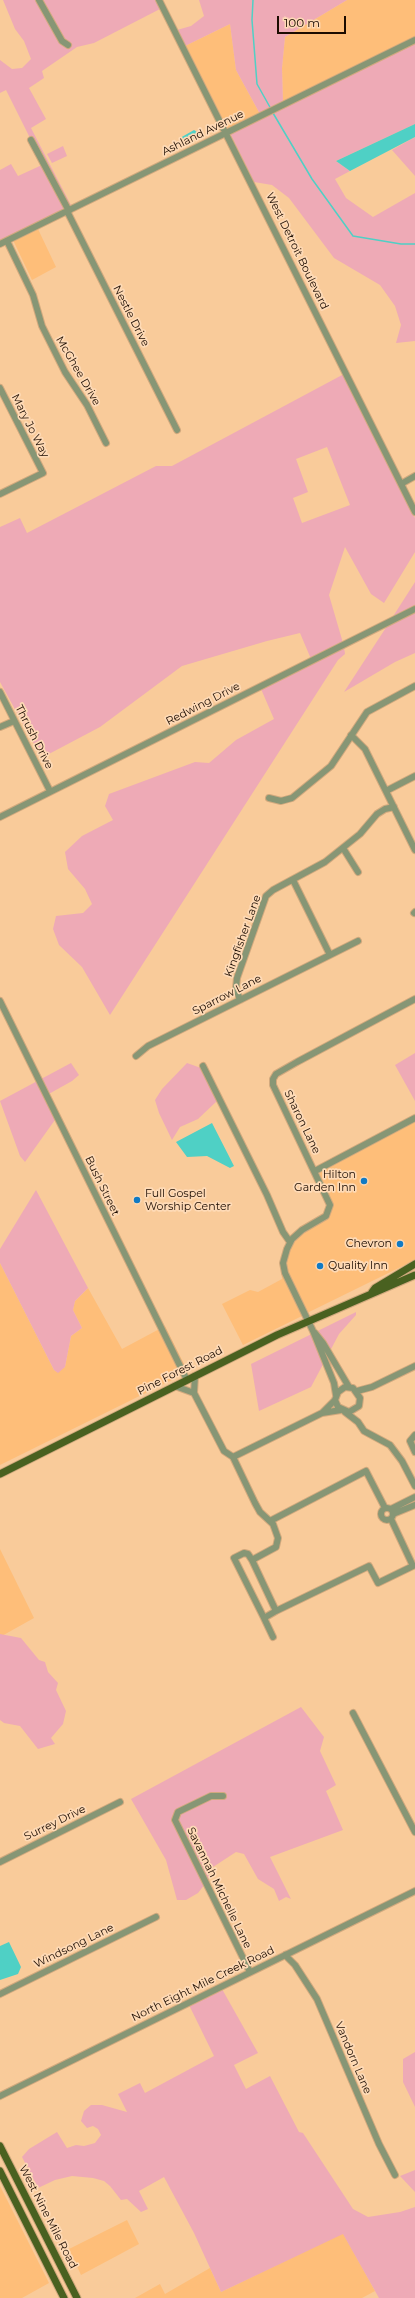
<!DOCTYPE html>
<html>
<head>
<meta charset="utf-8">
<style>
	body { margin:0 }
	#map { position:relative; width:415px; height:2298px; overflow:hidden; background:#f9cb9a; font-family:Montserrat,sans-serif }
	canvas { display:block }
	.scale { position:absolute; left:277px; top:16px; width:69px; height:18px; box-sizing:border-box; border:2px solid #1c0c00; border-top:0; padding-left:5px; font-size:12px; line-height:14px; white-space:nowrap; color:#1c0c00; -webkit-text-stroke:3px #fedab6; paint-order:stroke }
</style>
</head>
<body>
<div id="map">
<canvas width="415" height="2298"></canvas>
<div class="scale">100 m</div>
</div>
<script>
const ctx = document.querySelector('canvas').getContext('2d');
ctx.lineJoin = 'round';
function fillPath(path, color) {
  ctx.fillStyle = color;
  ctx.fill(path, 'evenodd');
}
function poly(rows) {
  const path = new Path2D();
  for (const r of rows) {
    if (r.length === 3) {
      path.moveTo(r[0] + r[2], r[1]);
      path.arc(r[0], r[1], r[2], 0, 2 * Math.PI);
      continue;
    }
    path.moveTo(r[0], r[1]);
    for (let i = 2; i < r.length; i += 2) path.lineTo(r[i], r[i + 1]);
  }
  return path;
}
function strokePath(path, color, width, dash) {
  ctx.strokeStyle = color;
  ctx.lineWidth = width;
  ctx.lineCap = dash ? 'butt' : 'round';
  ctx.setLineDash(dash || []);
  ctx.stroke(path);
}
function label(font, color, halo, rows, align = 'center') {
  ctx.font = font + ' Montserrat,sans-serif';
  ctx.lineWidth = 3.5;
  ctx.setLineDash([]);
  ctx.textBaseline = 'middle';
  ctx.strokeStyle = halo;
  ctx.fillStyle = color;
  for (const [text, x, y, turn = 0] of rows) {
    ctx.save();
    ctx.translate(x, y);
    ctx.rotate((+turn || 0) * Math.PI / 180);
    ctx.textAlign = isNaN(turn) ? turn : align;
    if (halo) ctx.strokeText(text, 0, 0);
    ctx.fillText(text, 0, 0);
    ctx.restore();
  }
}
const built = poly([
	[347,0,415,0,415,38,283,103,282,68,285,37],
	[230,24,236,70,260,114,228,129,185,46],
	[38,229,56,267,32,280,13,240],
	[415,1120,415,1260,307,1313,287,1272,286,1262,293,1242,303,1232,324,1221,331,1213,331,1200,319,1173],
	[0,1263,54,1370,57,1372,65,1367,71,1336,82,1328,73,1310,75,1301,88,1288,122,1349,165,1326,188,1372,0,1465],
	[281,1268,302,1316,243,1345,222,1304,250,1290,258,1292,282,1279],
	[0,1549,34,1618,0,1637],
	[0,2186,49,2283,22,2298,0,2298],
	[127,2220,139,2244,81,2275,69,2249],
	[343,2233,375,2291,362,2298,135,2298,160,2284,165,2294,210,2268,221,2292]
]);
const green = poly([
	[3,0,156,0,160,9,94,43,77,47,42,71,44,78,29,88,46,119,31,128,72,207,70,208,33,137,30,138,6,90,0,93,0,60,12,69,22,68,31,59,24,41,15,29],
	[199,0,347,0,285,37,282,68,283,103,260,114,236,70,230,24,185,46,177,30,191,26,204,16],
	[415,43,415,124,336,161,350,171,335,179,346,198,373,217,415,193,415,341,396,343,401,325,395,306,380,285,334,258,289,198,272,185,254,182,230,133],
	[415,137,415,176,392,150],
	[63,146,67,156,52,163,47,154],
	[11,164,18,176,42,165,65,210,0,242,0,170],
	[344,374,415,518,415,552,384,603,371,594,345,547,329,595,343,643,311,659,300,633,267,641,182,666,100,727,47,755,34,744,0,682,0,527,20,518,27,533,156,466,172,466],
	[327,447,350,505,302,523,293,498,308,492,296,459],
	[415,582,415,606,392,618],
	[415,612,415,653,395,662,344,692,387,626],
	[344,647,345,654,338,660,110,1015,82,967,59,945,53,929,56,916,83,913,92,904,85,889,68,869,65,852,82,836,113,820,105,806,109,794,195,762,209,763,236,740,274,719,261,689],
	[415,1053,415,1101,395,1065],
	[71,1063,79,1075,72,1081,47,1095,57,1117,25,1162,20,1156,0,1101],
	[187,1063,201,1068,217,1101,198,1119,180,1127,172,1140,159,1113,155,1100,162,1089],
	[36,1190,88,1288,75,1301,73,1310,82,1328,71,1336,65,1367,58,1373,54,1370,0,1263,0,1249],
	[356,1312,356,1315,339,1334,311,1387,259,1411,251,1364],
	[0,1634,21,1638,39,1660,45,1662,48,1672,58,1683,56,1690,66,1711,63,1724,51,1738,55,1744,38,1749,20,1726,4,1723,0,1720],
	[301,1707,324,1737,320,1751,336,1785,326,1791,343,1830,270,1857,291,1899,286,1897,279,1901,274,1889,258,1879,244,1854,236,1852,210,1869,209,1879,198,1893,186,1900,177,1900,166,1860,131,1799],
	[222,1989,258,2053,234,2065,246,2089,270,2076,299,2132,303,2133,353,2209,368,2217,400,2212,415,2207,415,2298,379,2298,343,2234,221,2292,194,2233,164,2177,139,2191,148,2209,141,2212,127,2199,121,2200,110,2186,104,2181,93,2178,72,2176,55,2180,38,2188,22,2157,29,2149,57,2132,67,2148,76,2145,84,2146,95,2143,101,2135,98,2129,93,2126,87,2128,81,2121,84,2111,91,2105,102,2105,127,2112,118,2094,140,2083,145,2093,214,2056,189,2005],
	[415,2052,415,2107,403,2082,403,2059],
	[415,2170,415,2192,400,2176]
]);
const water = poly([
	[415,124,415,137,350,171,336,161],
	[194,130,200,134,200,136,182,144,180,138],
	[212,1123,234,1166,230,1168,207,1156,187,1157,176,1142],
	[9,1942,21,1967,18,1974,0,1980,0,1946]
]);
const stream = poly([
	[253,0,252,20,257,84,271,109],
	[273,113,312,179,353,236,401,244,415,244]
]);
const minor = poly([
	[39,0,62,41,68,45],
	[159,0,415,512],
	[31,140,69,211],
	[67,211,177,430],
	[7,241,33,295,42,326,65,372,87,405,106,443],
	[0,244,415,40],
	[0,388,43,473,0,494],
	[401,484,415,476],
	[0,692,50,791],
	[0,727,14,721],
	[351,735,365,749,415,850],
	[386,791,415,776],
	[269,798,281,801,292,798,331,766,367,712,415,686],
	[0,817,415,609],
	[343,848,358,872],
	[293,880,330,955],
	[414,913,415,912],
	[240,1000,236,988,237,978,266,896,273,890,325,862,360,834,377,814,385,809,394,807],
	[0,1001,187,1380],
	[136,1056,148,1046,358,941],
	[203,1066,267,1195,283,1232,290,1242],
	[315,1171,415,1118],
	[315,1333,323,1343,349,1387],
	[195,1376,194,1393,224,1451,233,1457,255,1503,260,1512,273,1524,278,1538,276,1547,252,1560],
	[175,1386,194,1393],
	[357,1391,372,1387,415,1366],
	[336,1395,334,1383,313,1331,285,1273,283,1263,287,1249,292,1239,302,1230,326,1216,330,1205,273,1085,273,1079,276,1074,297,1062,415,999],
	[345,1412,358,1422,364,1431,390,1445,402,1461,415,1486],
	[322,1413,335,1400,338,1392,345,1387,353,1388,360,1398,359,1406,349,1412,338,1407,335,1400],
	[415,1435,410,1441,415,1452],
	[233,1457,322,1413,341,1410],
	[387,1514,6],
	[391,1509,415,1497],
	[393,1514,415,1505],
	[270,1521,366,1471,385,1508],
	[264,1618,234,1558,244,1553,248,1554,252,1560,276,1611],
	[273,1637,264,1618,276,1611,369,1566,378,1583,413,1566,391,1519],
	[353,1713,415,1832],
	[223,1796,211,1796,178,1812,175,1820,250,1972],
	[0,1862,120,1802],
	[285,1955,295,1965,317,1999,379,2144,395,2175],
	[0,1994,156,1917],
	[0,2096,415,1891]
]);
const major = poly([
	[372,1292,375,1288,415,1264],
	[0,1474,277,1335,415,1275],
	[0,2146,77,2298],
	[0,2171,64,2298]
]);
const markers = [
	[364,1181,4,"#107ac4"],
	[137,1200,4,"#107ac4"],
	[400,1244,4,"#107ac4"],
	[320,1266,4,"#107ac4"]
];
const streetNames = [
	["Ashland Avenue",203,133,-26],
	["West Detroit Boulevard",297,251,64],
	["Nestle Drive",131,316,63],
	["McGhee Drive",78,371,60],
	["Mary Jo Way",30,426,63],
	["Redwing Drive",203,704,-27],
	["Thrush Drive",34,737,63],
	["Kingfisher Lane",243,936,-70],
	["Sparrow Lane",227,995,-27],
	["Sharon Lane",302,1122,64],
	["Bush Street",102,1186,64],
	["Pine Forest Road",180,1371,-27],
	["Surrey Drive",55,1823,-26],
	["Savannah Michelle Lane",219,1888,64],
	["Windsong Lane",74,1946,-26],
	["North Eight Mile Creek Road",203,1984,-26],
	["Vandorn Lane",353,2058,67],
	["West Nine Mile Road",48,2217,63]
];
const poiNames = [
	["Hilton",356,1175],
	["Garden Inn",356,1188],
	["Full Gospel",145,1194,"left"],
	["Worship Center",145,1207,"left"],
	["Chevron",392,1244],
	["Quality Inn",328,1266,"left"]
];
fillPath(built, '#febe79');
fillPath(green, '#eeaab6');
fillPath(water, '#4fd0c5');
strokePath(stream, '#4fd0c5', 1.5);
strokePath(minor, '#d1a97e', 8);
strokePath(major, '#d1a97e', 9);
strokePath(minor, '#879675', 6);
strokePath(major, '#496120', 7);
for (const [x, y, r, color] of markers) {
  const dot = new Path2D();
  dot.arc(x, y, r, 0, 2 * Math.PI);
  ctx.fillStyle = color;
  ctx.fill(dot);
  strokePath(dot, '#fedab6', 1.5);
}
label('11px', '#1c0c00', '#fedab6', streetNames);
label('11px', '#1c0c00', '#fedab6', poiNames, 'right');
</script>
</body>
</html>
